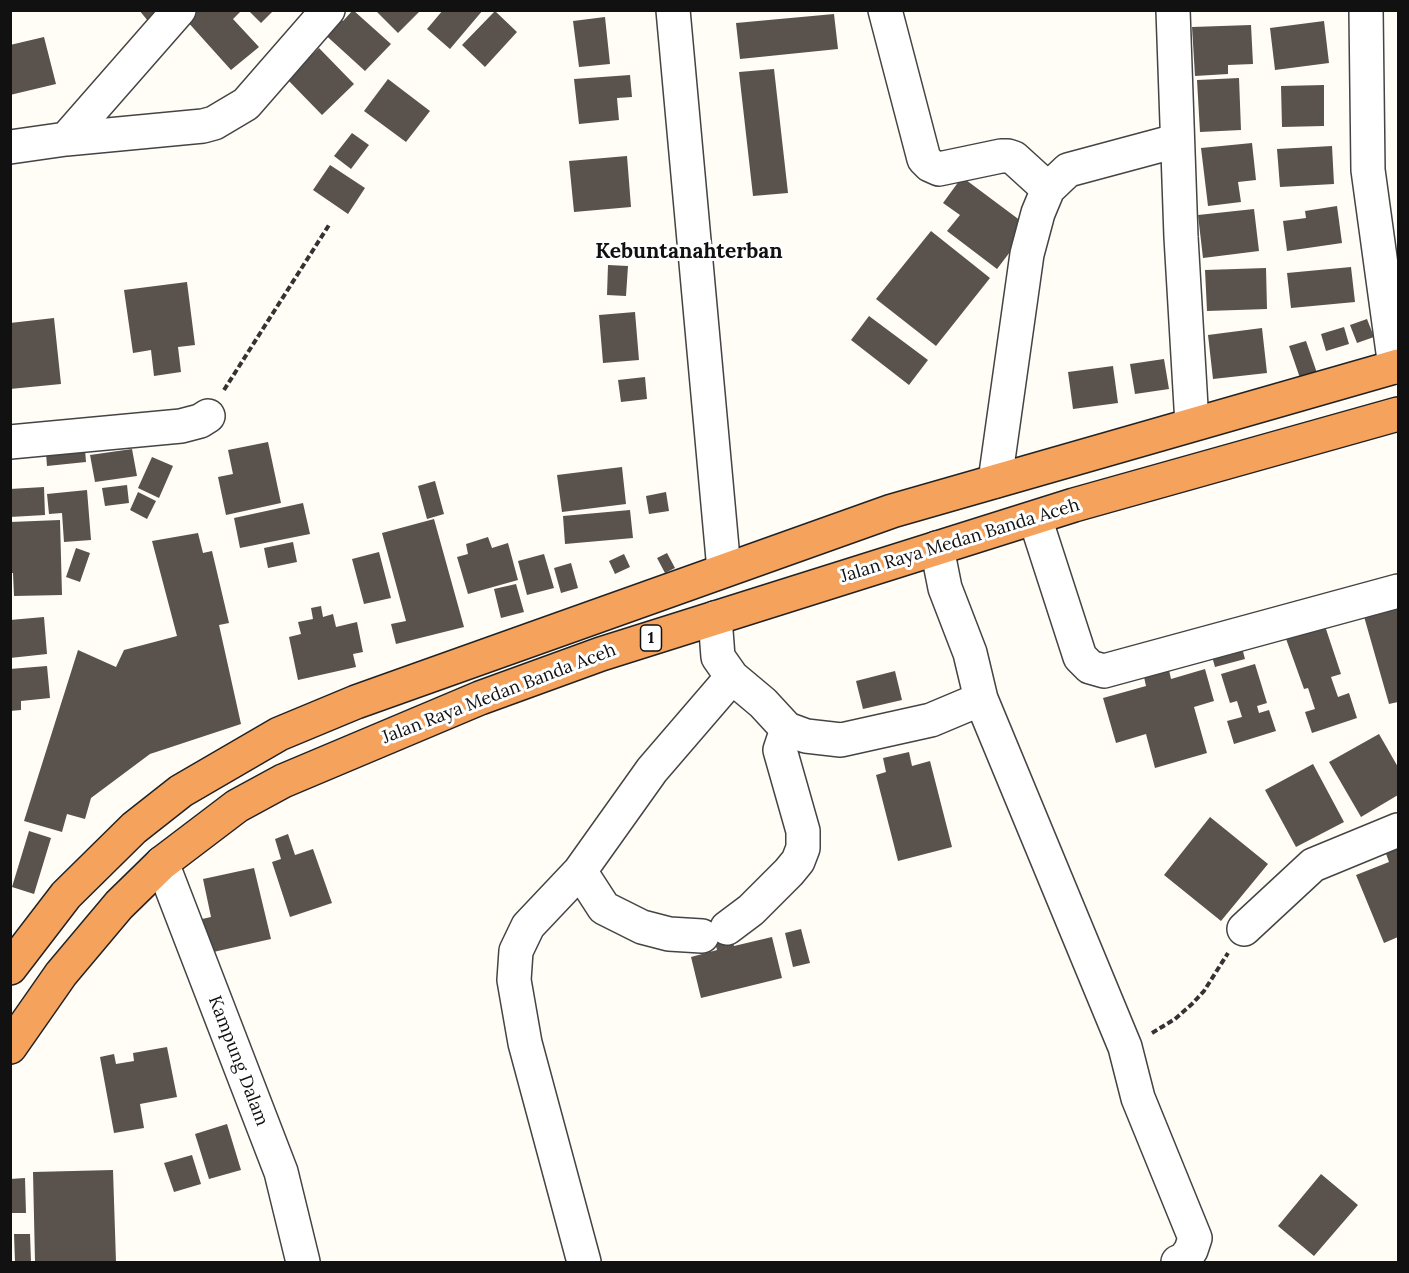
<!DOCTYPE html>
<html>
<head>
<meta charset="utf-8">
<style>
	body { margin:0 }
	#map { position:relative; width:1409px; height:1273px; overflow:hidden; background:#fffdf5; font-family:Lora,serif }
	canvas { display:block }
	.frame { position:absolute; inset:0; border:12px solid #111; pointer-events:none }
</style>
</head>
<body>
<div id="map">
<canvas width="1409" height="1273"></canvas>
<div class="frame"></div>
</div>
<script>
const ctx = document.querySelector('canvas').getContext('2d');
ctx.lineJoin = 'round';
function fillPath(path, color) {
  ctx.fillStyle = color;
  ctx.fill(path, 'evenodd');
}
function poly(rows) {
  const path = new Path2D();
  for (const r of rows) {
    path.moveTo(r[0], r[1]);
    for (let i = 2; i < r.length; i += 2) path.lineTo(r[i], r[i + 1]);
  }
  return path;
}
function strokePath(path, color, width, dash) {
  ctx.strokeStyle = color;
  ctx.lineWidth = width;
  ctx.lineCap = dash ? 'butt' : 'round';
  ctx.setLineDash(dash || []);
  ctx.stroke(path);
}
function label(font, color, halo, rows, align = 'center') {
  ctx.font = font + ' Lora,serif';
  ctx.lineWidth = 6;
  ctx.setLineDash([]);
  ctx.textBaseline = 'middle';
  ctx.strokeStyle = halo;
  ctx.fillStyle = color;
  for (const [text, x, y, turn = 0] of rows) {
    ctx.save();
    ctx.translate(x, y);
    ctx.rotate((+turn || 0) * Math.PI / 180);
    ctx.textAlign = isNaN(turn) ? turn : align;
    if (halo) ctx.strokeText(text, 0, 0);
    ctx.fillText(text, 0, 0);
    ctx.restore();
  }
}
const building = poly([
	[139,10,160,10,148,21],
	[197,10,242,10,233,19,259,47,231,70,186,20],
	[248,10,274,10,261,23],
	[353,10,391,44,365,71,320,30,335,13,343,21],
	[375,10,421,10,398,33],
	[443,10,483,10,450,49,427,29],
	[495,11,517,32,485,67,462,45],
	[834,14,838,49,740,59,736,23],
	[605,17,610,64,579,67,573,21],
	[1324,21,1329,63,1275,70,1270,28],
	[1251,25,1253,64,1228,65,1228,74,1195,76,1192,27],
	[44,37,56,84,10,95,10,45],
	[319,48,354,84,322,115,287,79],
	[774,69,788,193,753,196,739,72],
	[630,75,632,97,617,98,619,120,579,124,574,79],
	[1239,78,1241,130,1200,132,1197,80],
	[388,79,430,111,406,142,364,111],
	[1324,85,1324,126,1282,127,1281,86],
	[352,133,369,145,351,169,334,156],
	[1252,143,1256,180,1238,182,1241,202,1208,206,1201,148],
	[1332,146,1334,184,1280,187,1277,149],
	[627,156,631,207,574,212,569,161],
	[330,165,365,188,348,214,313,190],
	[962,177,1029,227,997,269,947,231,960,215,943,203],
	[1337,206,1342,243,1287,251,1283,221,1306,218,1305,211],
	[1254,209,1259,251,1203,258,1198,215],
	[931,231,990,278,936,346,876,299],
	[608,265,628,266,626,296,607,295],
	[1351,267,1355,302,1291,308,1287,273],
	[1266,268,1267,309,1207,311,1205,270],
	[187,282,195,345,178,347,181,372,154,376,151,350,133,353,124,290],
	[635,312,639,360,603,363,599,315],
	[869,316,928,360,909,385,851,340],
	[54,318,61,384,10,389,10,323],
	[1367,319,1374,337,1357,343,1350,325],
	[1344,327,1349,344,1326,351,1321,334],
	[1262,328,1267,373,1213,379,1208,335],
	[1306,341,1317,373,1300,378,1289,346],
	[1164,359,1169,389,1135,394,1130,364],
	[1113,366,1118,403,1073,409,1068,372],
	[645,377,647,399,621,402,618,380],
	[268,442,281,503,226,515,218,477,233,474,228,450],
	[85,449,86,462,47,466,46,453],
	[132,449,137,476,95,482,90,455],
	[152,457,173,466,159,498,138,488],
	[622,467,626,504,562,512,557,475],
	[435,481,444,514,427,519,418,486],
	[127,485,129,503,105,506,102,488],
	[44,487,45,515,10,517,10,489],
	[87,490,91,540,64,542,62,513,49,514,47,494],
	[138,492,156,501,147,519,130,510],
	[666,492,669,511,649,514,646,496],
	[303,503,310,534,240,548,234,518],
	[630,510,633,538,565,544,563,516],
	[434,519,464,627,396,644,391,624,406,621,382,533],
	[60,520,62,595,14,596,13,573,10,573,10,522],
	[198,533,203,553,212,551,229,623,219,625,241,724,150,754,91,798,85,819,67,814,62,832,24,821,78,650,116,667,124,650,177,636,152,541],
	[488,537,492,548,508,543,518,580,468,594,457,557,468,554,466,544],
	[293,542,297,562,268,568,264,548],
	[76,548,90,553,80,582,66,577],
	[379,552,391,598,364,604,352,559],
	[667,553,675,568,665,573,657,558],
	[544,554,554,588,527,595,518,561],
	[624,554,630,567,615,574,609,561],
	[571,563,578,588,561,593,554,568],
	[516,584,524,612,501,618,494,589],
	[1398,603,1398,702,1389,704,1363,613],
	[321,606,323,617,333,614,336,627,357,622,363,652,353,654,356,667,298,680,289,637,301,634,298,622,313,619,311,608],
	[44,617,47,654,10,658,10,620],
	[1324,623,1341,674,1331,677,1338,697,1349,693,1357,718,1312,733,1305,712,1315,709,1308,688,1304,689,1285,636],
	[1241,644,1245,659,1215,667,1211,653],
	[1255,664,1267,703,1257,706,1259,713,1269,710,1276,731,1234,744,1227,721,1242,717,1237,701,1230,703,1221,674],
	[47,666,50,698,21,701,21,710,10,711,10,669],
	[1205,669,1214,701,1194,707,1207,753,1155,768,1146,734,1116,743,1103,698,1146,686,1144,677,1169,670,1171,679],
	[895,671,902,700,863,709,856,681],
	[1379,734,1398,767,1398,795,1361,817,1329,762],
	[909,752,912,766,930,761,952,847,898,861,876,775,886,772,883,758],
	[1313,764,1344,822,1296,847,1265,790],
	[1210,817,1268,864,1221,921,1164,875],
	[29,831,51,838,34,894,12,887],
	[288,834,295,855,313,849,332,903,290,917,272,862,281,859,275,839],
	[1398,845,1398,937,1384,943,1356,875,1389,862,1385,851],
	[254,868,271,939,209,953,202,919,211,917,203,879],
	[801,929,810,963,793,967,785,933],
	[731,934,734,946,772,937,782,978,701,998,691,957,717,950,714,938],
	[167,1047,177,1097,140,1104,144,1128,114,1133,100,1057,114,1054,116,1064,134,1061,133,1053],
	[227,1124,241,1170,209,1179,195,1134],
	[192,1155,201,1184,174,1192,164,1163],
	[113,1170,116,1262,35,1262,33,1172],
	[1321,1174,1358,1205,1314,1256,1278,1226],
	[25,1178,26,1213,10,1213,10,1179],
	[14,1234,30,1234,31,1262,15,1262]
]);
const path = poly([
	[224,390,329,225],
	[1152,1033,1175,1019,1192,1004,1204,991,1228,953]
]);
const minor = poly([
	[673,10,724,570],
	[885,10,924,159,930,165,939,169,1001,156,1008,156,1014,158,1048,189],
	[1173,10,1181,237,1192,424],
	[1366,10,1368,170,1395,367],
	[66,139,179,10],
	[10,147,66,139,203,126,214,123,246,104,328,10],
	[10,442,181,426,200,421,208,416],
	[995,481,1027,254,1038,213,1048,189,1068,170,1176,141],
	[1035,518,1080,657,1090,667,1104,671,1398,591],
	[937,548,945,588,970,653,981,699,1125,1047,1138,1098,1195,1238,1191,1250,1184,1260,1178,1262],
	[732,677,763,703,787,729,806,736,841,740,931,720,981,699],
	[162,863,281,1172,303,1262],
	[580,871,604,908,642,927,669,934,702,936],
	[727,928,751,910,789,872,798,861,803,848,803,831,780,750,787,729],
	[1244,929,1313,865,1398,830],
	[584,1262,525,1043,514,980,516,951,528,926,580,871,652,770,732,677,718,657,715,618]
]);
const highway = poly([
	[10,968,66,895,134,828,181,791,279,734,356,702,892,511,1398,366],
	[10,1047,61,974,119,905,162,863,237,806,283,781,480,698,601,654,1074,505,1398,414]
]);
const shields = [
	[651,638,21]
];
const shieldNames = [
	["1",651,638]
];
const streetNames = [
	["Jalan Raya Medan Banda Aceh",960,541,-17],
	["Jalan Raya Medan Banda Aceh",499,694,-21],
	["Kampung Dalam",238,1061,69]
];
const quarterNames = [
	["Kebuntanahterban",689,252]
];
fillPath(building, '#5a524d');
strokePath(minor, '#444', 36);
strokePath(highway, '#222', 36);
strokePath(path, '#333', 4, [6, 3]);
strokePath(minor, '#fff', 33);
strokePath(highway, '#f5a25d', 33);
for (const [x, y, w] of shields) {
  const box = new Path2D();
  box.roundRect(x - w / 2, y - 13, w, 26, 4.5);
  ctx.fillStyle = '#fff';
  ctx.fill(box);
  strokePath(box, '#111', 1.5);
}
label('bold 16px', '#111', null, shieldNames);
label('18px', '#111', '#fff', streetNames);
label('bold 21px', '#111', '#fff', quarterNames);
</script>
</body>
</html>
